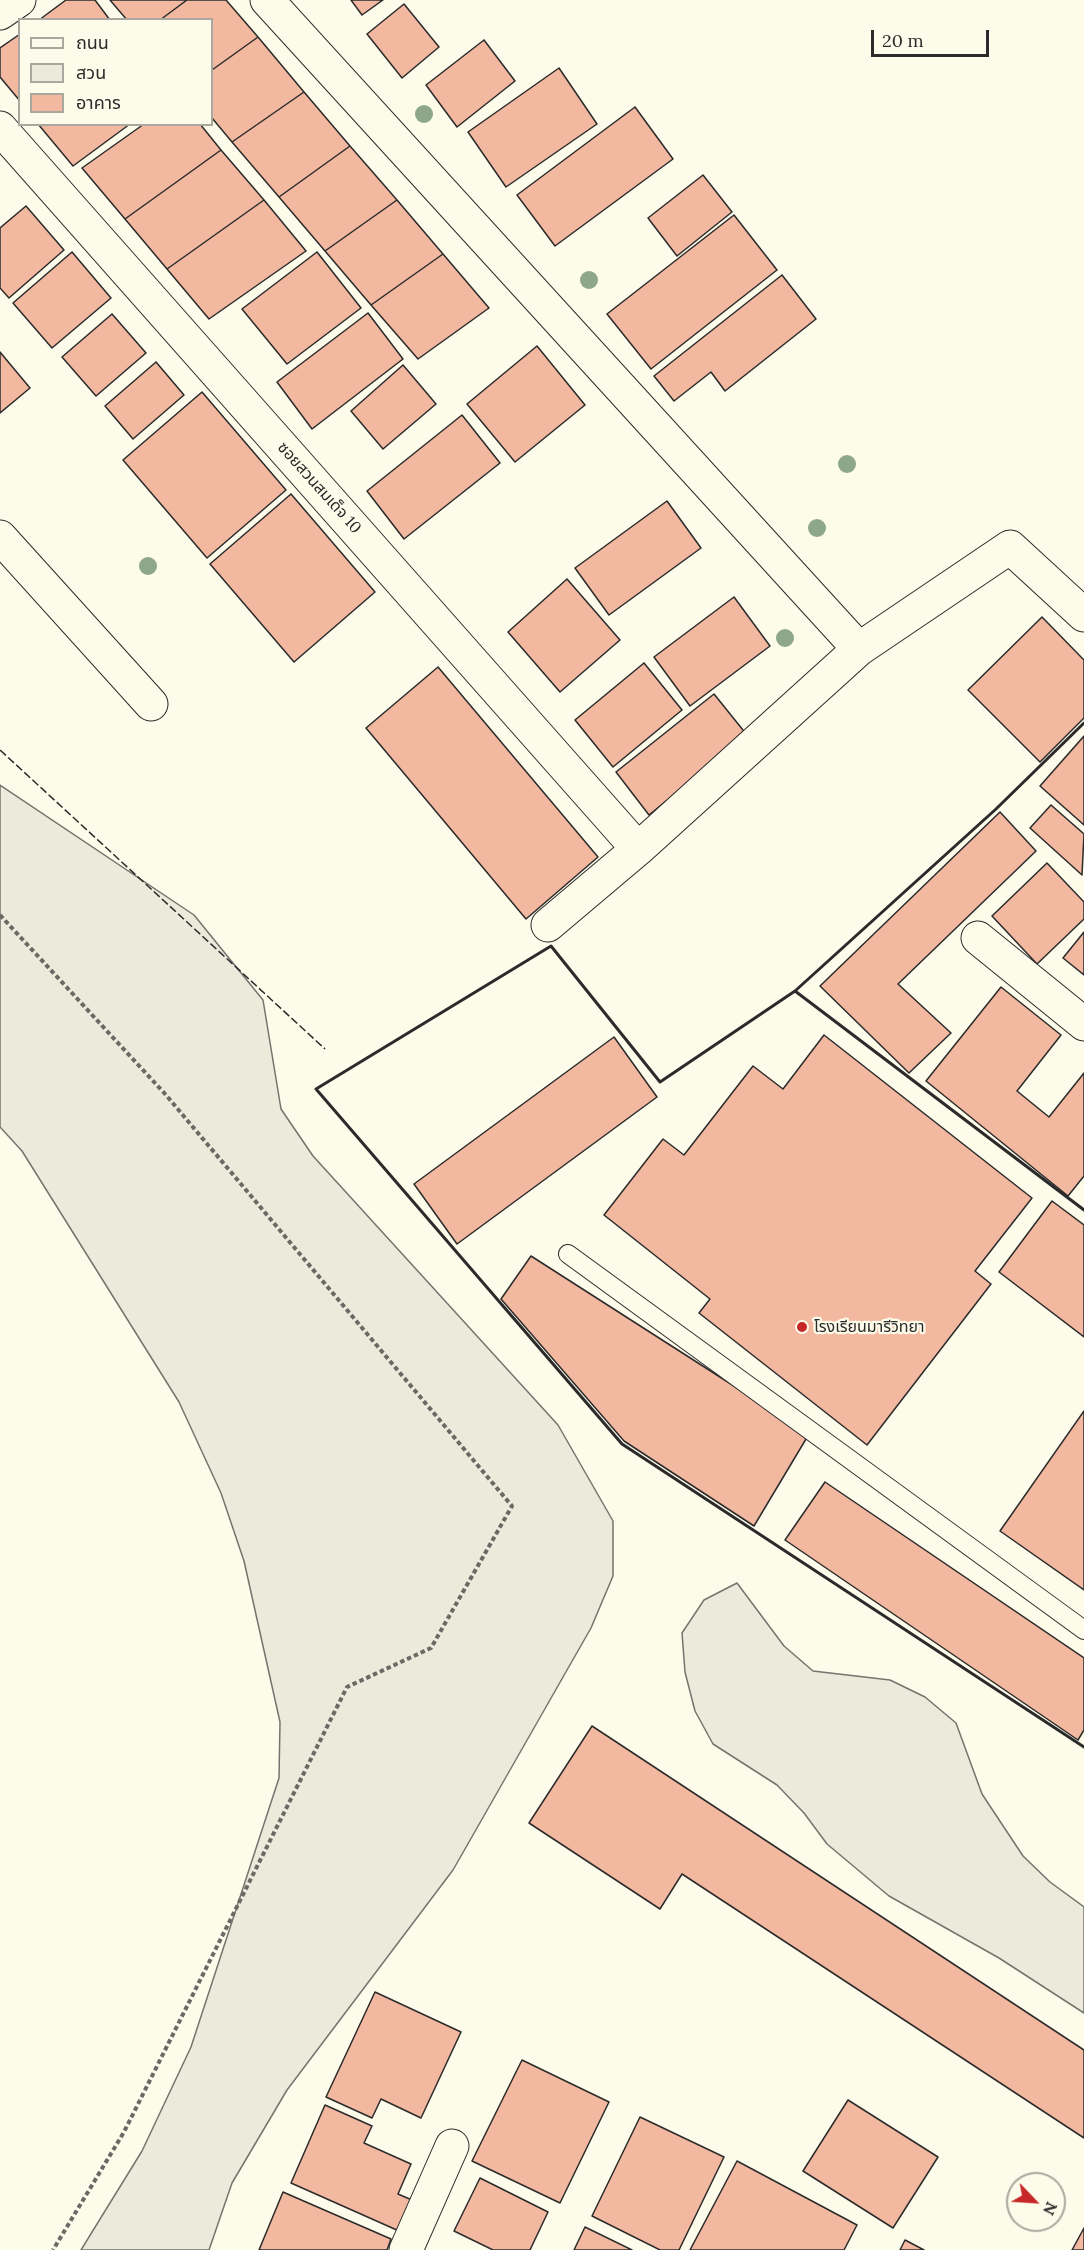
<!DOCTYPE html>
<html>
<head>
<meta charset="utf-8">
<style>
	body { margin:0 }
	#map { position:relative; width:1084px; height:2250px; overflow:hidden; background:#fdfbea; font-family:Lora,"Noto Sans Thai",serif }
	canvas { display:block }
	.legend { position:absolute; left:18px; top:18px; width:195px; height:108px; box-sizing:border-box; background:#fdfbea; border:2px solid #a9a89e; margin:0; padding:8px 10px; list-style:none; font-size:18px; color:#2b2b2b }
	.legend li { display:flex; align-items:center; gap:12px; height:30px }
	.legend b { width:30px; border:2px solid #a9a89e }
	.north { position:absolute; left:1006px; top:2172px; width:60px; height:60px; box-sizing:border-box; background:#fdfbea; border:2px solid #a9a89e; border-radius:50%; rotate:115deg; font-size:16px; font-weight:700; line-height:24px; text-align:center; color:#2b2b2b }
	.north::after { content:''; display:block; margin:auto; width:21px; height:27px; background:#c62828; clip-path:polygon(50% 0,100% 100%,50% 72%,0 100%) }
	.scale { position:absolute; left:871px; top:30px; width:118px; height:27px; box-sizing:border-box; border:3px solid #2b2b2b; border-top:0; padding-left:8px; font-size:18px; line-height:21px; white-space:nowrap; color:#2b2b2b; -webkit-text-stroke:4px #fdfbea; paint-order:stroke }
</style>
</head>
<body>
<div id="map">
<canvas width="1084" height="2250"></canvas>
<ul class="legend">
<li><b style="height:8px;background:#fdfbea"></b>ถนน</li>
<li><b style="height:16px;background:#ecebdb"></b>สวน</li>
<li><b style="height:16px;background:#f2b8a0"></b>อาคาร</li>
</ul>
<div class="north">N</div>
<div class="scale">20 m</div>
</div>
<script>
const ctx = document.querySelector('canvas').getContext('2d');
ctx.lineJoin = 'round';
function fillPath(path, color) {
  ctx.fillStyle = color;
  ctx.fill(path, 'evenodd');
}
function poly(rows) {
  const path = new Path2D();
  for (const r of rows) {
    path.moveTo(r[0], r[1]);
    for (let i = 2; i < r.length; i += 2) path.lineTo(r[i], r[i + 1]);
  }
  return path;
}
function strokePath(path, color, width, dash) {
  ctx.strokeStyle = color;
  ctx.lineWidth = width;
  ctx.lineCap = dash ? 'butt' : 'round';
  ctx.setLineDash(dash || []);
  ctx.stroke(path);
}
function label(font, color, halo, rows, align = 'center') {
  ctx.font = font + ' Lora,"Noto Sans Thai",serif';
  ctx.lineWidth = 4.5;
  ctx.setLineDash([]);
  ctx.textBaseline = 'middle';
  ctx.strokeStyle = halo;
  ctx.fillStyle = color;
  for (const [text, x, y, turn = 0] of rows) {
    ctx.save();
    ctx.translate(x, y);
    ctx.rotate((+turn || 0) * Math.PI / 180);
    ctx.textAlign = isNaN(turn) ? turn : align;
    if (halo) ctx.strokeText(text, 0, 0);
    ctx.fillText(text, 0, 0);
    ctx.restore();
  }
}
const green = poly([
	[0,785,194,915,263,1000,281,1109,313,1156,558,1425,613,1521,613,1576,591,1628,453,1870,287,2090,232,2183,209,2250,81,2250,142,2151,191,2047,279,1778,280,1722,244,1561,221,1493,179,1402,22,1151,0,1127,0,785],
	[737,1583,784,1646,813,1671,890,1680,925,1697,956,1723,982,1794,1023,1856,1050,1882,1084,1907,1084,2013,999,1958,889,1896,827,1844,804,1813,777,1785,713,1744,695,1711,685,1672,682,1633,704,1600,737,1583]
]);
const building = poly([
	[66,0,95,0,110,20,39,20,66,0],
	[110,0,187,0,160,20,127,20,110,0],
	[187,0,226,0,258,37,212,70,212,20,160,20,187,0],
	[351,0,383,0,362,15,351,0],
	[404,4,439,47,402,78,367,34,404,4],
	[20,34,20,101,0,77,0,48,20,34],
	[258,37,304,92,232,142,212,118,212,70,258,37],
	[484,40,515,81,457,127,426,85,484,40],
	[559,68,597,124,506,187,468,132,559,68],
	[304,92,350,146,279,197,232,142,304,92],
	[635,107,673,159,555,246,517,195,635,107],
	[38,124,130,124,73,166,38,124],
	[144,124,200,124,221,150,125,219,82,168,144,124],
	[350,146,397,200,325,251,279,197,350,146],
	[221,150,264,200,167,269,125,219,221,150],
	[703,175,732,212,677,256,648,218,703,175],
	[264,200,306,251,209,319,167,269,264,200],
	[397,200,443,254,371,305,325,251,397,200],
	[26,206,64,250,9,298,0,288,0,228,26,206],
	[734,215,777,270,651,369,607,314,734,215],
	[72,252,111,298,52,348,13,303,72,252],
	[317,252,361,308,287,364,242,309,317,252],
	[443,254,489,308,418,359,371,305,443,254],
	[782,275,816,319,725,391,711,372,674,401,654,376,782,275],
	[368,313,403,359,312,429,277,382,368,313],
	[112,314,146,353,96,396,62,357,112,314],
	[537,346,585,405,515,462,467,404,537,346],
	[0,352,30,388,0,413,0,352],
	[156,362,184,395,133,439,105,406,156,362],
	[403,365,436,404,383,449,351,411,403,365],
	[202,392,286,490,207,558,123,460,202,392],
	[462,415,500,463,404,539,367,491,462,415],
	[291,494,375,592,294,662,210,564,291,494],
	[667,501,701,548,609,615,575,568,667,501],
	[567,579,620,640,560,692,508,632,567,579],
	[734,597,770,646,690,706,654,657,734,597],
	[1042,617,1084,660,1084,718,1040,762,968,690,1042,617],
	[644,663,682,710,613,767,575,720,644,663],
	[438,667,598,857,526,919,366,728,438,667],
	[714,694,747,735,649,815,616,772,714,694],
	[1084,736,1084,825,1040,786,1084,736],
	[1051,805,1084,834,1082,875,1030,828,1051,805],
	[1000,812,1036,851,898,984,951,1033,909,1073,820,986,1000,812],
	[1047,863,1084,902,1084,919,1037,964,992,916,1047,863],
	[1084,932,1084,975,1063,958,1084,932],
	[1001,987,1061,1035,1017,1091,1049,1117,1084,1073,1084,1176,1068,1196,926,1081,1001,987],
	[824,1035,1032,1198,975,1271,991,1284,867,1445,699,1313,710,1299,604,1215,663,1139,684,1155,753,1066,783,1089,824,1035],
	[614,1037,657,1097,457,1244,414,1184,614,1037],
	[1052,1201,1084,1225,1084,1337,999,1272,1052,1201],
	[531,1256,809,1434,754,1526,624,1441,501,1299,531,1256],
	[1084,1411,1084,1590,1000,1531,1084,1411],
	[825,1482,1084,1658,1084,1730,1078,1740,785,1540,825,1482],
	[592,1726,1084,2050,1084,2138,682,1874,660,1909,529,1823,592,1726],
	[375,1992,461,2032,421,2118,381,2099,372,2118,326,2097,375,1992],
	[522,2060,609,2102,560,2203,472,2161,522,2060],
	[848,2100,938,2157,893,2228,803,2171,848,2100],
	[325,2105,372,2126,364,2143,411,2164,398,2194,412,2200,399,2231,291,2183,325,2105],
	[640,2117,724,2157,679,2250,660,2250,592,2216,640,2117],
	[737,2161,857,2225,844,2250,690,2250,737,2161],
	[480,2178,548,2212,530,2250,493,2250,454,2231,480,2178],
	[283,2192,391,2239,387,2250,259,2250,283,2192],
	[585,2227,632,2250,574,2250,585,2227],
	[1084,2228,1084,2250,1072,2250,1084,2228],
	[905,2240,924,2250,900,2250,905,2240]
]);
const path = poly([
	[0,915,166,1095,512,1506,431,1648,347,1687,124,2132,53,2250]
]);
const lane = poly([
	[568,1254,1084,1630]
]);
const street = poly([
	[267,0,859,649],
	[0,13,19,0],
	[0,128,638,849],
	[0,537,151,704],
	[548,925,638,849,859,649,1010,547,1084,615],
	[978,938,1084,1024],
	[406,2250,452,2146]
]);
const fence = poly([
	[0,750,325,1049]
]);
const wall = poly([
	[795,991,996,809,1084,723],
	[1084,1210,795,991,660,1082,551,946,316,1089,622,1444,1084,1747]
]);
const trees = [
	[424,114],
	[589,280],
	[847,464],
	[817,528],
	[148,566],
	[785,638]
];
const markers = [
	[802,1327,6,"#c62828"]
];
const streetNames = [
	["ซอยสวนสมเด็จ 10",319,488,48]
];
const poiNames = [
	["โรงเรียนมารีวิทยา",814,1327]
];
fillPath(green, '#ecebdb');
strokePath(green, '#74746e', 1.5);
fillPath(building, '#f2b8a0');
strokePath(building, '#2b2b2b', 1.5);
strokePath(lane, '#2b2b2b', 20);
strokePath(street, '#2b2b2b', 35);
strokePath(path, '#6a6964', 4, [4.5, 3]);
strokePath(lane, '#fdfbea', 18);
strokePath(street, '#fdfbea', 33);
strokePath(fence, '#2b2b2b', 1.5, [8, 3]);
strokePath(wall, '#2b2b2b', 3);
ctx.fillStyle = '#8ea78a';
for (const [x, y] of trees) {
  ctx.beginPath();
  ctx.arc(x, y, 9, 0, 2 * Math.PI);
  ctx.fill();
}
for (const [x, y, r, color] of markers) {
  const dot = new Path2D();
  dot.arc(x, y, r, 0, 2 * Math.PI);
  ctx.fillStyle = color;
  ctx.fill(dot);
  strokePath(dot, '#fdfbea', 2);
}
label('16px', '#2b2b2b', '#fdfbea', streetNames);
label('16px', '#2b2b2b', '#fdfbea', poiNames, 'left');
</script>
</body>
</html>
